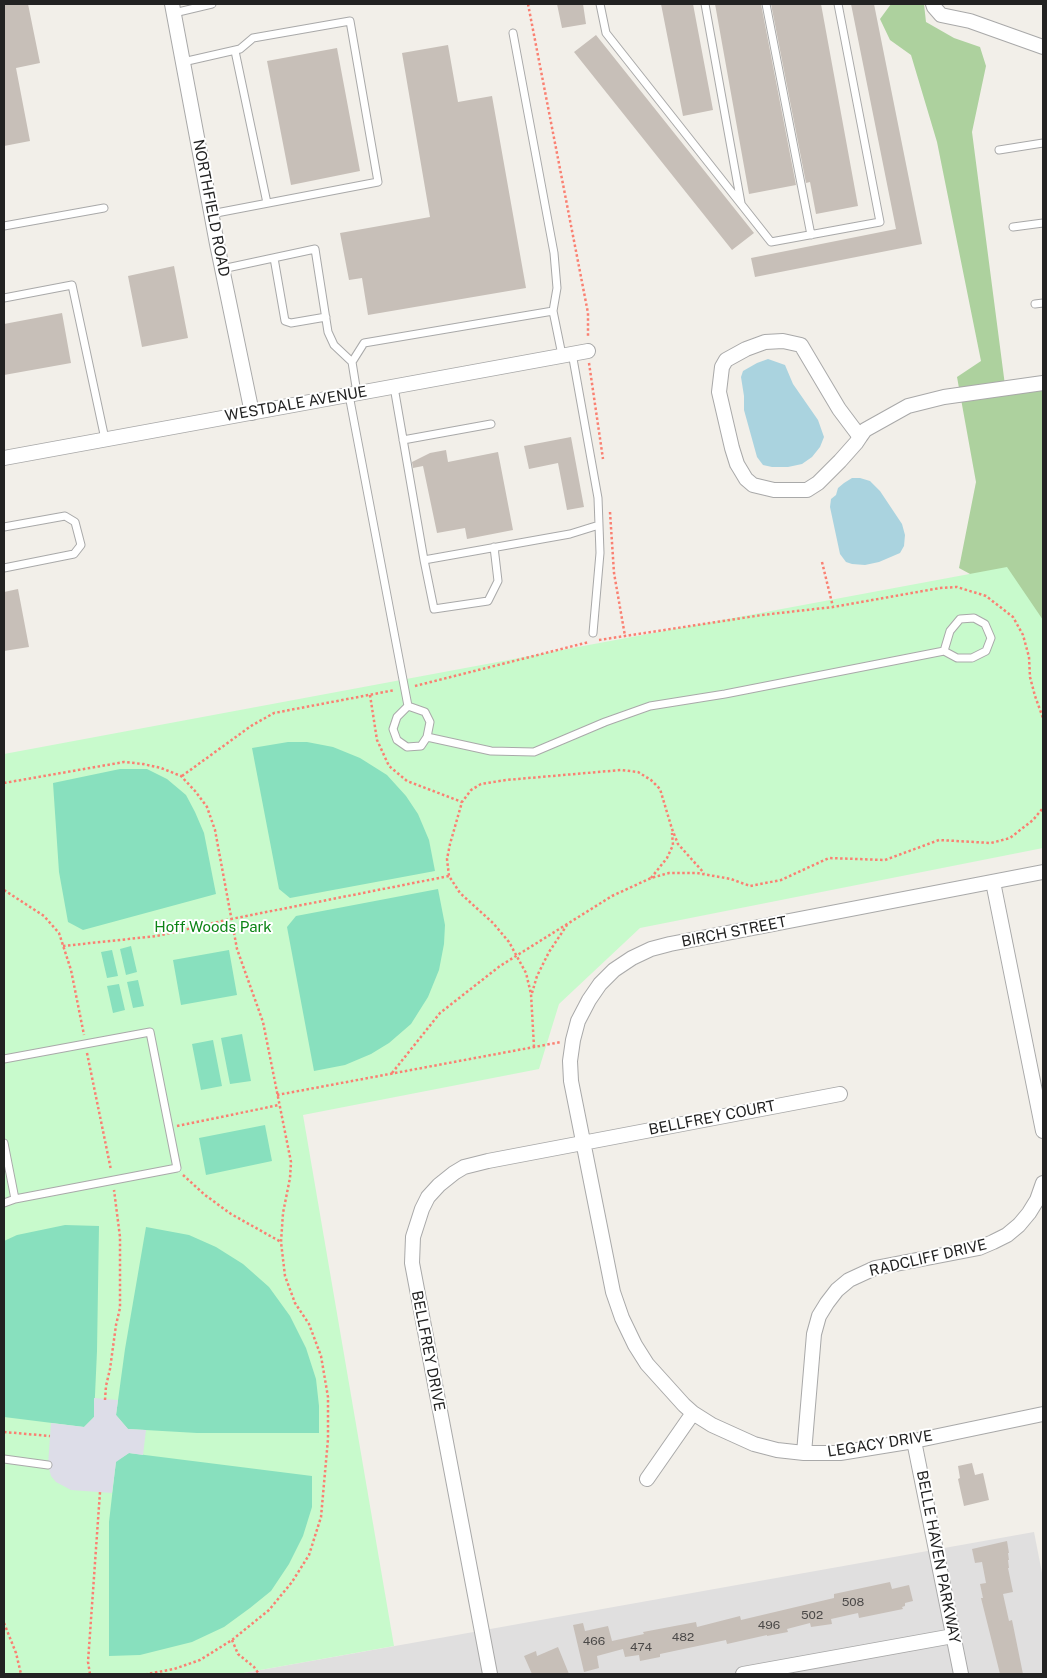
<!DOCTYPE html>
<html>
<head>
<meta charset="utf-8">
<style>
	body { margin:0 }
	#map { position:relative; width:1047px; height:1678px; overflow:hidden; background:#f2efe9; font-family:"Public Sans",sans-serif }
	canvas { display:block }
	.frame { position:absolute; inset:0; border:5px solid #222; pointer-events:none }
</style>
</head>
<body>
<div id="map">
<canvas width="1047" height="1678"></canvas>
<div class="frame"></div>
</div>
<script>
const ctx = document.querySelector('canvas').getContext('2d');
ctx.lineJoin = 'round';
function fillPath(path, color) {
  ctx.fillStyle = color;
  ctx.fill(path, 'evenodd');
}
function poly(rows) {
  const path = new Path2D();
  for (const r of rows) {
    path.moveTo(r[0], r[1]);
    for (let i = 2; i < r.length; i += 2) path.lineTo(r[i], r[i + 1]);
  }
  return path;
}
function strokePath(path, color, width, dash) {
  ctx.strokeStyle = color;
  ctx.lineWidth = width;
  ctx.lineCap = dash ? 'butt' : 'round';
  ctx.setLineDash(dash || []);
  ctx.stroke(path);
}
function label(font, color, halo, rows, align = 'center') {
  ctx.font = font + ' "Public Sans",sans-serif';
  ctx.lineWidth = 4;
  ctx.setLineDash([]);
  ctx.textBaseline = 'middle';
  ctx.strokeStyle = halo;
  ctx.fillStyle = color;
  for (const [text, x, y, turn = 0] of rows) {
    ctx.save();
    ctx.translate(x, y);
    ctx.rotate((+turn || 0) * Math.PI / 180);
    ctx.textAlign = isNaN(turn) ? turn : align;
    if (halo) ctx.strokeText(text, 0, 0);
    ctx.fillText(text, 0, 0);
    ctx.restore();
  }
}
const residential = poly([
	[1034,1532,1043,1578,1043,1674,238,1674]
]);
const forest = poly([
	[891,4,924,4,926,22,954,38,980,47,986,66,972,132,1006,393,1043,388,1043,655,996,588,959,568,976,482,957,377,981,361,937,142,911,55,890,40,880,19]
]);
const park = poly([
	[1007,567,1043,620,1043,848,640,928,559,1004,539,1069,303,1115,394,1646,238,1674,4,1674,4,754]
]);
const pitch = poly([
	[288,742,307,742,333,747,360,758,387,775,406,796,418,814,429,840,435,871,290,898,279,889,252,748],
	[120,769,147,769,167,779,186,795,195,812,204,833,216,894,83,930,68,922,59,872,53,783],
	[438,889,445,925,444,944,439,970,428,997,411,1024,389,1043,371,1054,345,1065,314,1071,287,927,296,916],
	[131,946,137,972,126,975,120,949],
	[112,950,118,976,107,978,101,952],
	[229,950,237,995,181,1005,173,960],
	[138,980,144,1006,133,1008,127,982],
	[119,984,125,1010,113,1013,107,986],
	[242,1034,251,1081,230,1084,221,1038],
	[213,1040,222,1086,201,1090,192,1044],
	[265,1125,272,1161,206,1175,199,1138],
	[65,1225,99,1226,97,1351,94,1417,84,1427,4,1417,4,1241,17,1235],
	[146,1227,189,1235,216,1247,243,1264,269,1287,290,1316,306,1348,316,1379,319,1406,319,1433,197,1433,128,1429,116,1415,125,1349],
	[129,1453,312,1476,312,1507,303,1536,289,1564,271,1591,250,1608,224,1627,192,1642,140,1655,109,1656,109,1522,116,1461]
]);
const plaza = poly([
	[94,1398,118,1400,116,1415,128,1429,146,1430,143,1455,129,1453,116,1462,112,1493,71,1490,56,1482,51,1476,48,1465,51,1423,84,1427,94,1417]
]);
const water = poly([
	[768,359,785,365,793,384,818,420,824,437,820,447,812,457,802,464,788,467,772,467,763,465,757,457,744,410,744,396,741,377,743,371,757,363],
	[852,478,860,478,870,481,880,491,902,524,905,535,904,546,900,553,879,562,865,565,852,564,846,562,840,554,830,507,831,499,836,495,838,488,844,483]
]);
const building = poly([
	[4,4,28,4,40,63,16,68,30,141,4,146],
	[557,4,583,4,586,24,562,28],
	[661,4,693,4,713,110,683,116],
	[715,4,761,4,796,185,749,194],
	[771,4,821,4,858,206,816,214,810,182,806,183],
	[851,4,874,4,922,244,755,277,751,258,896,229],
	[596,35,754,233,732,250,574,52],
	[448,45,458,102,492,96,526,288,368,315,362,278,349,280,340,233,430,217,402,53],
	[337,48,360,171,291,185,267,61],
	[174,266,188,338,142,347,128,276],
	[62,313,71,363,4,375,4,324],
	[571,437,584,507,567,510,558,463,529,469,524,446],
	[446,450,448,462,498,452,513,530,467,539,465,528,437,533,423,466,413,468,412,462,430,453],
	[18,589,29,647,4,651,4,592],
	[972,1463,975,1475,983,1473,989,1500,964,1506,958,1479,960,1478,958,1466],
	[1007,1541,1009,1553,1008,1553,1009,1560,1008,1560,1009,1568,1008,1568,1013,1592,1003,1594,1009,1621,1012,1620,1023,1674,1000,1674,981,1598,983,1598,980,1584,986,1583,982,1562,975,1563,972,1549],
	[890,1582,892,1589,909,1585,913,1601,905,1603,905,1606,902,1607,903,1609,859,1618,858,1613,831,1619,832,1624,811,1627,810,1623,787,1629,788,1632,767,1636,767,1635,727,1644,726,1640,660,1654,660,1657,640,1661,639,1655,625,1657,623,1649,597,1656,599,1668,584,1672,573,1625,583,1623,585,1631,608,1626,612,1641,644,1634,643,1632,696,1622,697,1627,740,1616,741,1620,834,1598,834,1594],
	[558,1647,569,1674,532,1674,524,1656,536,1651,537,1656]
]);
const path = poly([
	[528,4,588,313,588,338],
	[589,363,603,459],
	[610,512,614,573,625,636],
	[822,562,833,607],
	[599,640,762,615,833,607,940,588,957,587,986,596,1013,617,1023,635,1029,657,1030,677,1035,696,1043,718],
	[415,686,589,642],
	[370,695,377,740,389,766,407,781,462,802],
	[182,776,251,726,274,713,395,690],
	[4,783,124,762,143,764,161,768,181,776,195,791,207,807,215,830,237,949,263,1022,291,1162,290,1178,283,1213,281,1242,285,1276,295,1303,309,1324,321,1356,328,1397,328,1439,321,1517,309,1555,292,1582,269,1610,232,1640,200,1660,174,1669,147,1674],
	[651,878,667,858,673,845,672,833],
	[4,890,44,916,59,933,71,970,84,1035],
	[63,946,157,936,231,919,449,876],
	[532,993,537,976,549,952,567,925],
	[534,1047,531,994,526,973,509,942,493,923,460,893,449,876,447,859,450,844,462,802,471,790,481,784,506,780,621,770,638,772,651,780,660,789,672,829,678,844,704,873],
	[87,1053,111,1170],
	[392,1073,440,1013,500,966,612,896,651,878,669,873,697,873,731,879,750,886,781,880,829,858,885,860,939,840,991,843,1010,838,1033,820,1043,808],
	[277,1095,561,1042],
	[177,1126,279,1105],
	[183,1175,205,1195,231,1214,281,1242],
	[105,1400,106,1386,110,1369,116,1325,120,1308,120,1237,114,1190],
	[4,1432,50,1436],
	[4,1623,16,1653,21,1674],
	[232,1640,238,1654,254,1667,259,1674],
	[90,1674,88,1662,100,1492]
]);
const service = poly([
	[600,4,606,33,771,242,880,222,838,4],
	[705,4,741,203],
	[766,4,811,235],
	[174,13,212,4],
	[513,33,554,253,557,288,553,311],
	[235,51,267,203],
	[183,62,240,49,253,38,350,21,378,182,211,214],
	[999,150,1043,143],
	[4,226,104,208],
	[1013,227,1043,223],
	[274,258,285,321,291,323,326,317],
	[222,269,315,249,328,332,334,345,352,362,357,393],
	[4,298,72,285,105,439],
	[1035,304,1043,303],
	[352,362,364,343,553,311,562,355],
	[394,387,424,560,434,609,488,601,498,581,494,547],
	[349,395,408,706,397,717,393,729,397,740,407,747,421,746,427,737,430,722,425,712,408,706],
	[403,440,491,424],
	[4,527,65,516,75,522,81,545,74,554,4,568],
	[424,560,570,534,599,525,598,498,572,353],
	[593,633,600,553,599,525],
	[427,737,491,751,534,752,605,722,650,706,725,694,944,651,957,658,972,658,986,651,991,638,985,624,974,618,960,619,950,631,944,651],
	[4,1059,150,1032,177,1168,15,1199,4,1203],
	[4,1143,15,1199],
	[4,1459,48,1465]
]);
const minor = poly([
	[172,4,217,244,252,413],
	[933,4,934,7,941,15,970,21,1043,47],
	[860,437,839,409,801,345,783,341,765,342,746,349,726,360,722,367,719,392,732,448,737,464,746,479,753,485,774,490,807,490,818,483,840,461,856,443,860,437,865,430,908,406,944,397,1043,383],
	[4,458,588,351],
	[1043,872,670,944,651,949,632,958,614,970,600,984,589,1000,578,1021,573,1040,570,1061,571,1081,613,1292,622,1318,635,1345,647,1364,684,1405,693,1413,712,1425,754,1444,777,1450,804,1453,840,1453,914,1441,1043,1414],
	[993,882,1043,1131],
	[914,1441,961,1674],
	[804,1453,814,1334,819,1316,827,1303,837,1290,849,1280,875,1268,979,1248,993,1242,1007,1235,1019,1225,1029,1213,1037,1200,1043,1183],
	[647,1479,693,1413],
	[490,1674,412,1263,413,1237,422,1209,428,1197,439,1185,454,1173,464,1167,488,1161,840,1094],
	[743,1674,953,1636]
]);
const numberNames = [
	["508",853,1602],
	["502",812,1615],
	["496",769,1625],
	["482",683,1637],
	["466",594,1641],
	["474",641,1647]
];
const streetNames = [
	["NORTHFIELD ROAD",211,208,79],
	["WESTDALE AVENUE",296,404,-10],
	["BIRCH STREET",734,932,-11],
	["BELLFREY COURT",712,1118,-11],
	["RADCLIFF DRIVE",928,1258,-13],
	["BELLFREY DRIVE",428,1351,79],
	["LEGACY DRIVE",880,1444,-9],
	["BELLE HAVEN PARKWAY",938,1557,79]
];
const parkNames = [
	["Hoff Woods Park",213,927]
];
fillPath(residential, '#e0dfdf');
fillPath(forest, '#add19e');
fillPath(park, '#c8facc');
fillPath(pitch, '#88e0be');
fillPath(plaza, '#dddde8');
fillPath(water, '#aad3df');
fillPath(building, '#c7bfb8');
strokePath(service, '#a9a9a9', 9);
strokePath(minor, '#a9a9a9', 16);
strokePath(path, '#fa8072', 2.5, [2.5, 2.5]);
strokePath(service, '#fff', 7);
strokePath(minor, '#fff', 14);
label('12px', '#4b4948', null, numberNames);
label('15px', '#222', '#fff', streetNames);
label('15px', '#0c8416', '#fff', parkNames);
</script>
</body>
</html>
